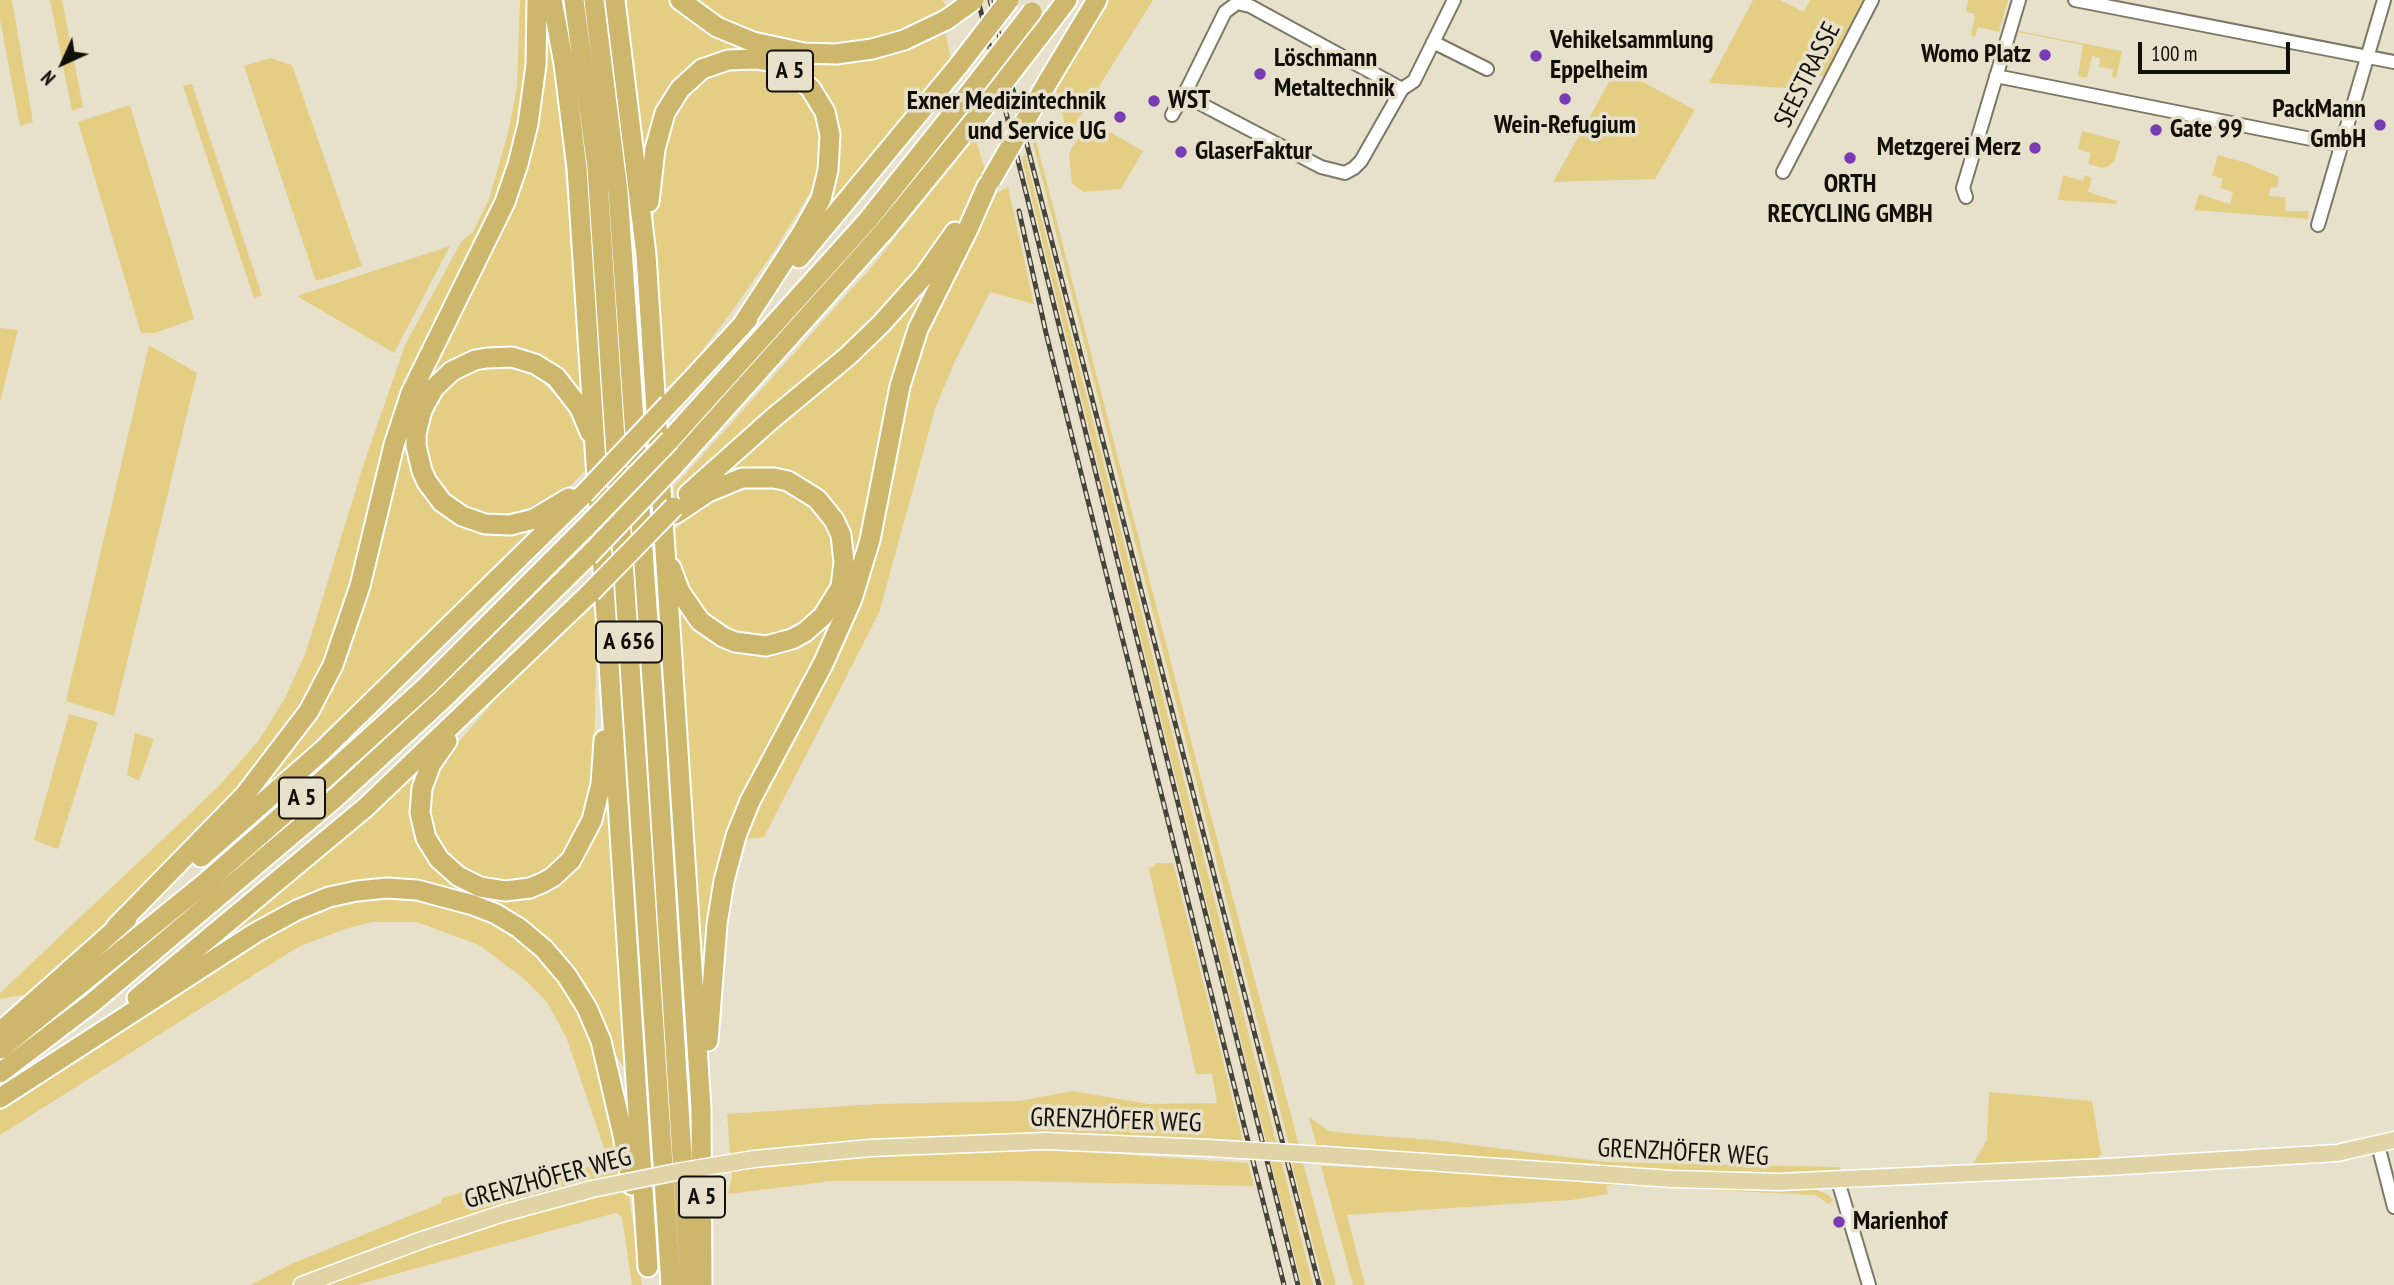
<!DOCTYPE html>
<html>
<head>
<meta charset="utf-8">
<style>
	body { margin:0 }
	#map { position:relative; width:2394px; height:1285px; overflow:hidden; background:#e7e1cc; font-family:"PT Sans Narrow",sans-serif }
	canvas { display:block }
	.north { position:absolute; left:28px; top:28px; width:70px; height:70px; -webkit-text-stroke:5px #e7e1cc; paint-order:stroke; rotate:225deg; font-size:19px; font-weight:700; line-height:28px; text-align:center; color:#110f08 }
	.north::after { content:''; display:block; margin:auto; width:24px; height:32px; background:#110f08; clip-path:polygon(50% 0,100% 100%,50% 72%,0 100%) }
	.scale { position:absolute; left:2138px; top:42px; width:152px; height:32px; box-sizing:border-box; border:4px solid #110f08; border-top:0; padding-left:9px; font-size:21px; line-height:24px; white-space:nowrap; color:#110f08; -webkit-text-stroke:5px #e7e1cc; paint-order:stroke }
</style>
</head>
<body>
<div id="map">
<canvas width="2394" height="1285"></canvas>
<div class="north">N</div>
<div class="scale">100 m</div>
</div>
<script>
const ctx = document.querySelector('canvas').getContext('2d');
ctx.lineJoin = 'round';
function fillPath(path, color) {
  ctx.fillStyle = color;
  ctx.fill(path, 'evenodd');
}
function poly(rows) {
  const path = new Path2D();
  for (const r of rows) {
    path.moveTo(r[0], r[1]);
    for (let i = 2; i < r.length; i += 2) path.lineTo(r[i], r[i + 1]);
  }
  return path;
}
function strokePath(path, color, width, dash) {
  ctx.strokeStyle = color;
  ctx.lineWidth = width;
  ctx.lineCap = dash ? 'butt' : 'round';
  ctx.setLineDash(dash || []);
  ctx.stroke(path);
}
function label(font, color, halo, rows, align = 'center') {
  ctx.font = font + ' "PT Sans Narrow",sans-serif';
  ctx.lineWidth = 7;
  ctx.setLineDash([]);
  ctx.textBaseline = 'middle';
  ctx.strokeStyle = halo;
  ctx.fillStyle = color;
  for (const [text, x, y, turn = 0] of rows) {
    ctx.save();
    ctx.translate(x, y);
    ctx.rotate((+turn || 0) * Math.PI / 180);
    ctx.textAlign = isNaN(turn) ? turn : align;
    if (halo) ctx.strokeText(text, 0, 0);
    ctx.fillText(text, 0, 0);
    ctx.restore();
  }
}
const green = poly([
	[0,0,12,0,33,122,20,126,0,19],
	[50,0,62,0,83,107,72,111],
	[520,0,529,0,530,49,520,129,499,196,457,283,427,338,391,423,344,604,325,661,300,710,267,760,115,917,29,994,0,999,0,993,218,787,259,740,285,698,306,652,364,463,405,345,461,242,473,232,489,199,508,133,517,87],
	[622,0,671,0,693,19,799,59,945,30,951,60,817,224,837,149,774,251,730,314,691,365,663,391,656,303,654,219,660,160,645,166,635,76],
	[693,0,942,0,947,6,888,37,847,45,805,45,773,40,739,27],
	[1108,0,1153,0,1068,136,1055,86],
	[1753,0,1780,0,1804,12,1810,0,1863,0,1825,77,1812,72,1801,89,1709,83],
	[1968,0,2008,0,1999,32,1978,27,1975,37,1971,36,1975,14,1966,12],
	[546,23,554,61,562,137,585,405,546,364,539,378,565,406,583,441,585,471,567,489,540,508,532,527,535,531,500,566,263,791,318,712,408,423,425,381,500,235,522,178],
	[2014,30,2122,51,2116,78,2112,77,2113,69,2099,67,2100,58,2092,56,2087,78,2078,76,2083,45,2013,31],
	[270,58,292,65,362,266,316,281,244,66],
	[1617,68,1695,110,1655,179,1553,182],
	[192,84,262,295,254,298,183,86],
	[130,105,194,319,155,333,141,333,78,122],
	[1092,122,1143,151,1121,189,1083,192,1072,183,1069,155,1073,145],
	[2082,131,2120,141,2114,161,2109,166,2101,168,2088,164,2091,153,2078,149],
	[975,137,986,173,952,234,907,288,675,500,674,487,875,263],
	[1035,137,1201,779,1299,1145,1289,1145,1033,143],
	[1025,154,1225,941,1277,1145,1267,1145,1022,159],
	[2218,155,2247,163,2279,177,2277,188,2271,187,2269,196,2285,197,2286,211,2309,211,2308,219,2194,210,2199,194,2230,204,2233,192,2220,188,2223,179,2212,175],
	[2063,175,2083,181,2085,175,2092,178,2088,192,2117,201,2117,204,2058,200],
	[1008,187,1034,304,990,292,955,361,935,409,879,613,764,837,728,841,703,994,701,994,674,596,700,610,680,579,671,533,691,515,728,491,760,485,720,477,874,344,930,283,909,329,950,274,996,193],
	[450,246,394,353,297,296],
	[0,328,18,330,0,402],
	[149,345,197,373,114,716,66,701],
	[597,603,594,766,609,771,629,1075,532,930,391,882,260,923,226,940,321,857,423,763,431,783,438,766,507,686],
	[69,714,98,722,58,849,34,840],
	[135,733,154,739,139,781,127,775],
	[1157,863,1173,863,1243,1141,1004,1134,998,1146,1248,1163,1254,1186,1014,1181,832,1181,728,1194,732,1177,727,1114,877,1104,1020,1101,1072,1091,1149,1104,1217,1103,1212,1074,1196,1074,1149,869],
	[382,897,412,898,478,916,505,929,531,949,557,977,573,999,598,1058,623,1174,567,1188,372,1251,289,1285,251,1285,289,1265,441,1203,442,1198,536,1172,610,1165,566,1037,547,1002,523,978,479,945,417,922,373,922,348,928,298,947,0,1135,0,1108,237,952,309,914,350,901],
	[1989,1092,2092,1101,2101,1154,2093,1163,1970,1169,1987,1140],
	[1309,1117,1329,1131,1354,1134,1433,1140,1606,1162,1840,1167,1842,1176,1712,1176,1318,1151],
	[1270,1159,1281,1160,1313,1285,1302,1285],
	[1302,1159,1336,1285,1324,1285,1291,1161],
	[1321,1166,1605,1178,1677,1184,1814,1189,1827,1194,1833,1200,1829,1204,1815,1195,1606,1185,1608,1194,1571,1200,1347,1215,1365,1285,1353,1285],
	[628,1189,642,1285,632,1285,622,1217,615,1213,356,1285,319,1285,505,1218]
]);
const minor = poly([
	[2075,0,2394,62],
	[1433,42,1487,69],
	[1996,76,2341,145],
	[1402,89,1250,6,1237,3,1225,12,1188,87,1188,94,1201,104,1321,167,1345,173,1354,168,1361,161,1402,89,1414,81,1454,0],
	[1172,115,1188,87],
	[1783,172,1872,0],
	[1966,197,1963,188,2019,0],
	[2318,225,2384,0],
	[2378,1145,2394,1207],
	[1838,1181,1869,1285]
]);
const major = poly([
	[1325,1155,1672,1179,1779,1182,2107,1167,2337,1153,2394,1140],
	[754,1159,870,1148,1045,1141,1208,1148],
	[302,1285,422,1240,504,1213,592,1189]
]);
const highway = poly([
	[552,0,564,64,577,168,648,1267],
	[574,0,597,167,671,1285],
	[594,0,618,192,655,722,690,1285],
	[615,0,646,255,701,1108,702,1285],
	[680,0,717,27,753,42,804,53,836,54,872,49,904,40,946,20],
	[1038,38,1067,0],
	[1047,83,1097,0],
	[649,202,655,149,665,113,680,89,702,69,728,60,756,59,768,61,792,71,811,89,825,112,830,135,828,170,821,199,802,233,741,327],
	[799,258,959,65],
	[669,404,748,319],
	[670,440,868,220,966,97],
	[672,468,885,230,973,122],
	[688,494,772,419,848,356,881,324,924,276,955,232],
	[569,498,534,519,510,525,485,524,462,516,442,502,427,482,422,471,416,446,416,434,422,410,434,388,452,371,475,360,487,358,512,357,535,364,556,377,580,408,590,432],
	[671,568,680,592,700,621,723,637,735,642,766,646,792,639,805,632,823,616,841,587,844,562,841,535,834,520,817,499,788,481,774,478,742,478,708,492,675,514],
	[447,741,431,764,422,788,420,813,426,838,439,859,458,876,480,887,505,891,530,888,542,883,553,877,571,860,592,820,601,784,604,740],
	[201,857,322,751,584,494],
	[116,927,244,796,309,711,333,665,360,586,394,445,411,393,505,202,518,164,528,124,536,65,537,0],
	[137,998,366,807,591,592],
	[0,1032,127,919],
	[708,1041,717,924,724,881,736,836,750,801,823,664,852,599,870,540,900,386,918,329,968,229,987,186],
	[0,1049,205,883,324,779,428,685,586,527],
	[0,1073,92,1003,334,799,444,698,588,556],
	[0,1098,255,933,297,910,329,897,357,891,387,888,417,890,473,905,496,914,519,928,544,949,567,976,587,1008,601,1041,623,1135,632,1185]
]);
const rail = poly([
	[978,0,1298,1285],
	[990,0,1319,1285],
	[1019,211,1046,333,1284,1285]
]);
const majorBridge = poly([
	[1208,1148,1325,1155],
	[592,1189,676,1172,754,1159]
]);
const highwayBridge = poly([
	[946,20,974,0],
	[959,65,1009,0],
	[966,97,1032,12],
	[973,122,1038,38],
	[991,180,1047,83],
	[584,494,669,404],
	[586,527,670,440],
	[588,556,672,468],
	[591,592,674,507]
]);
const markers = [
	[2045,55,7,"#783cb2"],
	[1536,56,7,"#783cb2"],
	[1260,74,7,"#783cb2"],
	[1565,99,7,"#783cb2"],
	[1154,101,7,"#783cb2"],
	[1120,117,7,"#783cb2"],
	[2380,125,7,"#783cb2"],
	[2156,130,7,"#783cb2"],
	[2035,148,7,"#783cb2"],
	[1181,152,7,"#783cb2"],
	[1850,158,7,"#783cb2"],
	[1839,1222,7,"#783cb2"]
];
const shields = [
	[790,71,46],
	[629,642,66],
	[302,798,46],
	[702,1197,46]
];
const shieldNames = [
	["A 5",790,71],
	["A 656",629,642],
	["A 5",302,798],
	["A 5",702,1197]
];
const poiNames = [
	["Vehikelsammlung",1550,41],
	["Eppelheim",1550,71],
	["Womo Platz",2031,55,"right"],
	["Löschmann",1274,59],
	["Metaltechnik",1274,89],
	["WST",1168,101],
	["Exner Medizintechnik",1106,102,"right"],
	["und Service UG",1106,132,"right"],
	["PackMann",2366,110,"right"],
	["GmbH",2366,140,"right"],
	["Wein-Refugium",1565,126,"center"],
	["Gate 99",2170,130],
	["Metzgerei Merz",2021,148,"right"],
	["GlaserFaktur",1195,152],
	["ORTH",1850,185,"center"],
	["RECYCLING GMBH",1850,215,"center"],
	["Marienhof",1853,1222]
];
const streetNames = [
	["SEESTRASSE",1808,75,-63],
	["GRENZHÖFER WEG",1116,1121,2],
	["GRENZHÖFER WEG",1683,1153,3],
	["GRENZHÖFER WEG",548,1179,-15]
];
fillPath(green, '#e3ce83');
strokePath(minor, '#7d7764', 16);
strokePath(major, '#fff', 19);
strokePath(highway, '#fff', 23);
strokePath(minor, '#fff', 12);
strokePath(major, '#e0d4a7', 16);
strokePath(highway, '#ccb76d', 19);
strokePath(rail, '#464338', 5);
strokePath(rail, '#e7e1cc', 2.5, [8]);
strokePath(majorBridge, '#fff', 19, []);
strokePath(highwayBridge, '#fff', 23, []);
strokePath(majorBridge, '#e0d4a7', 16);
strokePath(highwayBridge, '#ccb76d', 19);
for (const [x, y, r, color] of markers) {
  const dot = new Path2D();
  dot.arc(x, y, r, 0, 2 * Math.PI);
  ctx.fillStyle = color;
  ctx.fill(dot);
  strokePath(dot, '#e7e1cc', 2.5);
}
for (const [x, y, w] of shields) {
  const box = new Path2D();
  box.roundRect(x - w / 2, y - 20.5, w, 41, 5);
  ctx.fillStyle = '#e7e1cc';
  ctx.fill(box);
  strokePath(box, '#110f08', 2);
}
label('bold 24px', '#110f08', null, shieldNames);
label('bold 26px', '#110f08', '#e7e1cc', poiNames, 'left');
label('26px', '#110f08', '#e7e1cc', streetNames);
</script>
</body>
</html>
